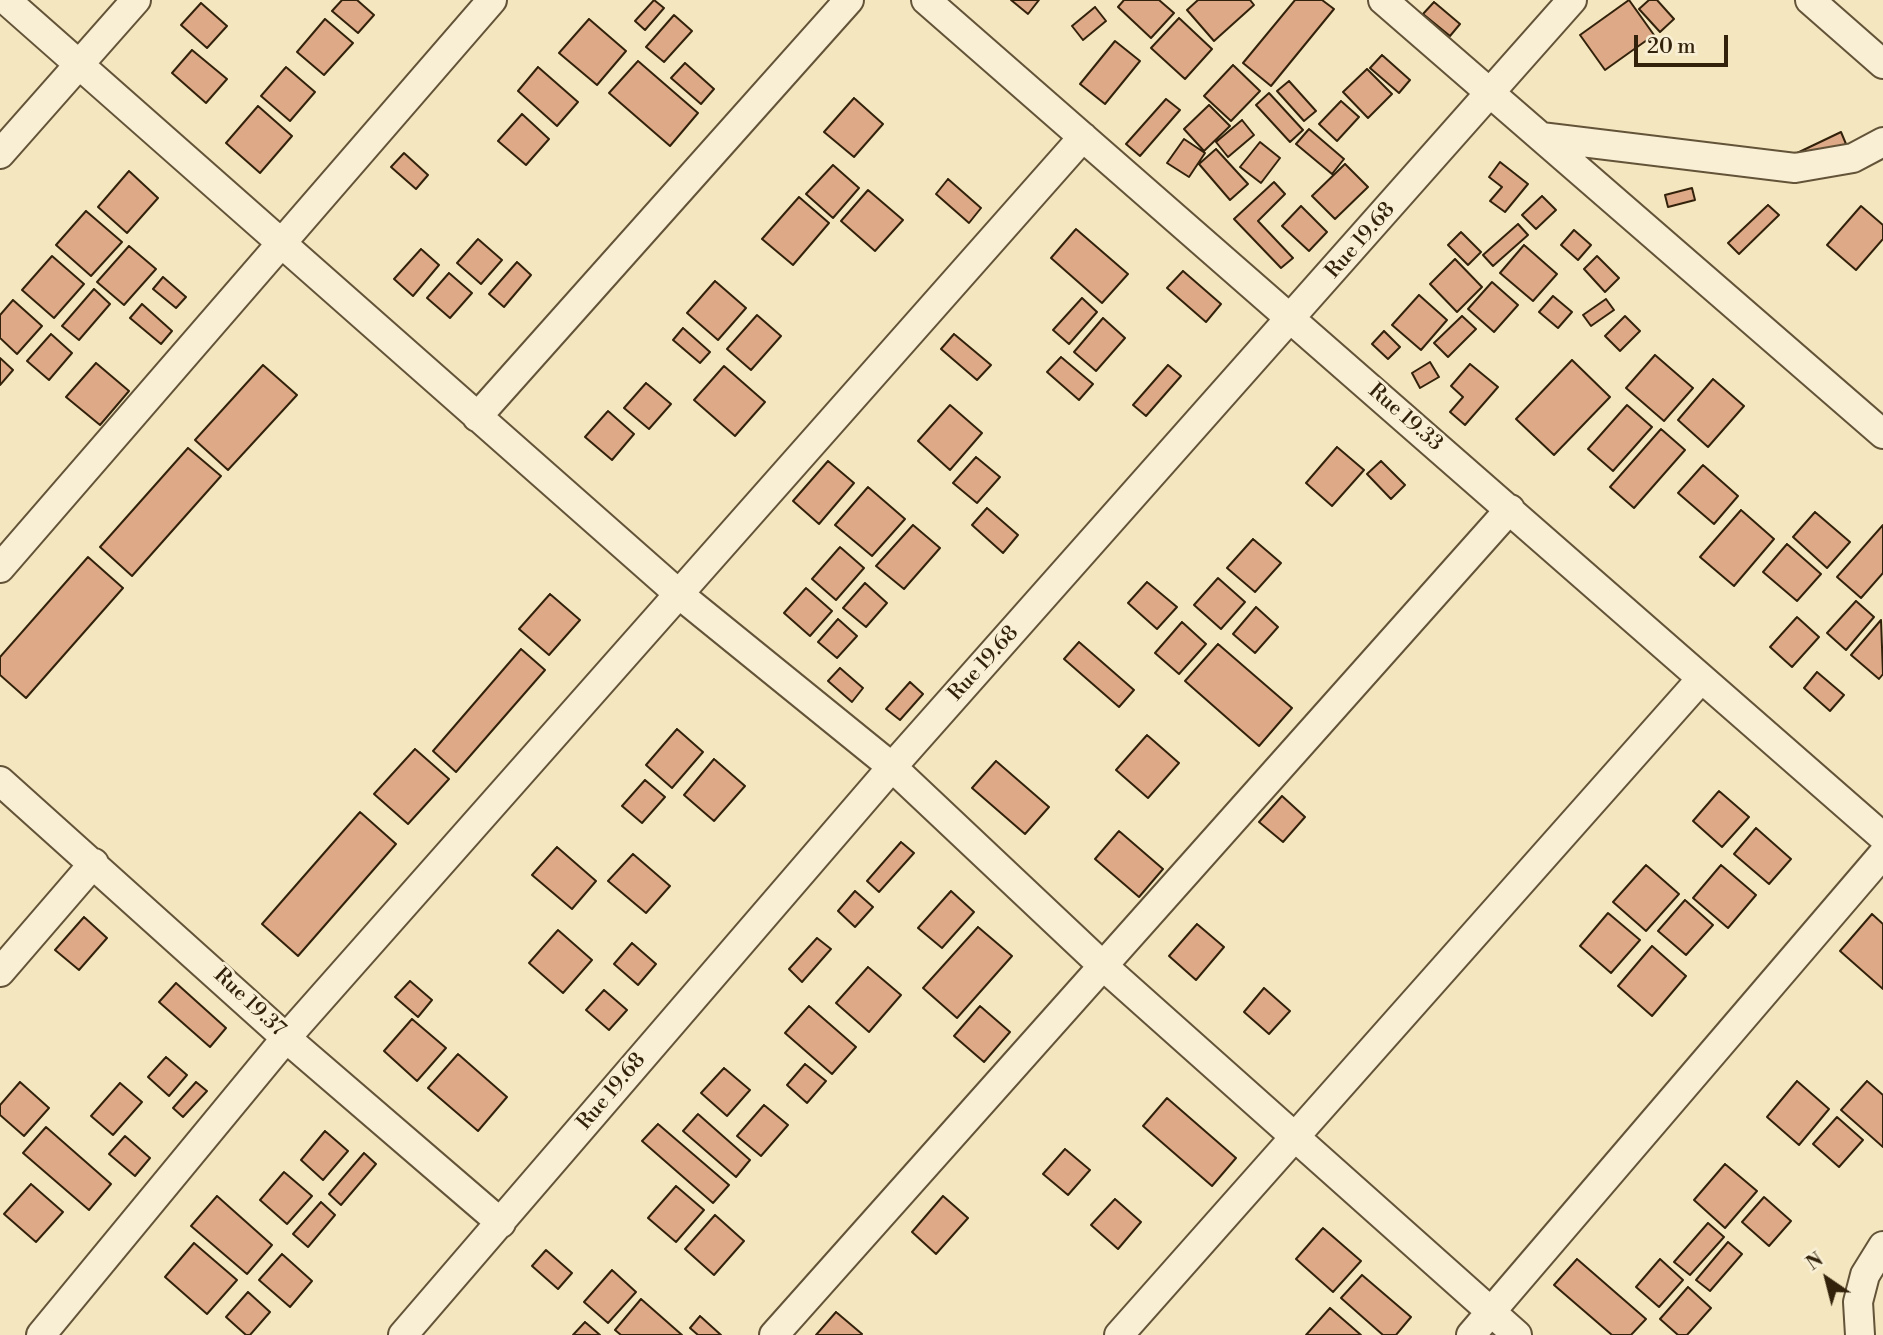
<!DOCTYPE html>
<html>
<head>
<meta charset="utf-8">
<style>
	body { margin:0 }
	#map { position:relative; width:1883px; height:1335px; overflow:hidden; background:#f4e6be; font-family:"Libre Bodoni",serif }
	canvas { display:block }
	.north { position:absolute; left:1792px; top:1244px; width:70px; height:70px; -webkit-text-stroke:5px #f8efd5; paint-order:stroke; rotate:325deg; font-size:19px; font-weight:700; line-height:28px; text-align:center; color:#33220b }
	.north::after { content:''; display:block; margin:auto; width:24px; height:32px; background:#33220b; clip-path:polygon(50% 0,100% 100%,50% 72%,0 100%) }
	.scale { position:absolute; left:1634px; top:35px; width:94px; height:32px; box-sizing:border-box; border:4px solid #33220b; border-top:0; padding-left:9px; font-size:21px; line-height:24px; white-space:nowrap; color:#33220b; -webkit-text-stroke:5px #f8efd5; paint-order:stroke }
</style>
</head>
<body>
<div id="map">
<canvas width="1883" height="1335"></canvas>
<div class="north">N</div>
<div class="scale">20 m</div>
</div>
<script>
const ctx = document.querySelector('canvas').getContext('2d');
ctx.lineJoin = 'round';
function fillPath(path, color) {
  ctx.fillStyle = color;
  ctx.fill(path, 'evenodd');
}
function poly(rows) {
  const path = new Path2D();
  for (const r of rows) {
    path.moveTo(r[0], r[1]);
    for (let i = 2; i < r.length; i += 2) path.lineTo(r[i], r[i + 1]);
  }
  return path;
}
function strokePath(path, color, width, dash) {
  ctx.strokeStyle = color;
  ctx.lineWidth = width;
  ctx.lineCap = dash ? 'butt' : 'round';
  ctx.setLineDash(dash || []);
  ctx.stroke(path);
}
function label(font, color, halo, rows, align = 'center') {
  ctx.font = font + ' "Libre Bodoni",serif';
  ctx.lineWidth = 6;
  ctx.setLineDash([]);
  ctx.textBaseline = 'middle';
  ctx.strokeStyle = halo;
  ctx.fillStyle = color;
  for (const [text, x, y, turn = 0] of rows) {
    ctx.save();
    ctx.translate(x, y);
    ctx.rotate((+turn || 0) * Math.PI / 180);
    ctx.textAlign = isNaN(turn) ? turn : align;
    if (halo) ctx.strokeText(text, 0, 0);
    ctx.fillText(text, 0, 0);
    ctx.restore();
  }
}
const building = poly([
	[342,0,357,0,374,15,358,33,332,11,342,0],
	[654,0,664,8,645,30,635,21,654,0],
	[1011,0,1039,0,1028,14,1011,0],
	[1124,0,1159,0,1174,13,1151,38,1118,7,1124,0],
	[1198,0,1250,0,1254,5,1214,41,1187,10,1198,0],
	[1295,0,1322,0,1334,9,1271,86,1243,63,1295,0],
	[1629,0,1654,35,1605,70,1580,35,1629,0],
	[1649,0,1657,0,1674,19,1660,32,1639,9,1649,0],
	[1434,2,1460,24,1450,36,1423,14,1434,2],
	[201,3,227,26,207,48,181,25,201,3],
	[1095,7,1106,21,1083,40,1072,26,1095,7],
	[674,15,692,31,664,62,646,47,674,15],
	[1179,18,1212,49,1185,79,1151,48,1179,18],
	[325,19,353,43,324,75,297,52,325,19],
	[589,19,626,51,597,85,559,53,589,19],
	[1115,41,1140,61,1105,104,1080,84,1115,41],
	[192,50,227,79,206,103,172,73,192,50],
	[1382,55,1410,80,1399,93,1370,68,1382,55],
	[638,61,698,113,670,146,609,93,638,61],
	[685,63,714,89,701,104,671,78,685,63],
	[1233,65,1260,91,1231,121,1204,96,1233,65],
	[286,67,315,92,290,121,261,96,286,67],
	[538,67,578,102,557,126,518,91,538,67],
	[1367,69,1392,94,1368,118,1343,92,1367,69],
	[1289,81,1316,111,1304,121,1277,91,1289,81],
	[1269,93,1303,130,1290,142,1256,105,1269,93],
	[854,98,883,124,854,157,824,132,854,98],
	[1166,99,1180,110,1140,156,1126,144,1166,99],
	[1341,101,1359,117,1337,141,1319,124,1341,101],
	[1209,105,1230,126,1204,151,1184,129,1209,105],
	[258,106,292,136,260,173,226,143,258,106],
	[522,114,549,139,526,165,498,141,522,114],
	[1242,120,1254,135,1228,157,1216,142,1242,120],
	[1309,129,1344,159,1332,174,1296,144,1309,129],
	[1841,132,1846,144,1801,166,1795,154,1841,132],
	[1184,139,1205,153,1189,177,1167,163,1184,139],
	[1260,142,1280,158,1261,183,1240,167,1260,142],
	[1216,149,1248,184,1230,200,1199,164,1216,149],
	[404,153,428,175,416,189,391,167,404,153],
	[1500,162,1528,184,1505,212,1490,201,1502,187,1489,177,1500,162],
	[1345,164,1368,187,1335,219,1312,196,1345,164],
	[833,165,859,188,833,218,806,194,833,165],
	[129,171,158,198,127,233,98,207,129,171],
	[948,179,981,208,969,223,936,194,948,179],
	[1274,182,1285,194,1258,221,1293,258,1281,268,1234,219,1274,182],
	[1692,188,1695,200,1668,207,1665,195,1692,188],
	[868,190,903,220,875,251,841,221,868,190],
	[1542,196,1556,210,1536,229,1522,215,1542,196],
	[799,197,829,223,793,265,762,239,799,197],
	[1768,205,1779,215,1739,254,1728,243,1768,205],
	[1301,206,1327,232,1309,251,1282,226,1301,206],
	[1861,206,1883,225,1883,239,1856,270,1827,245,1861,206],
	[86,211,122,242,91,276,56,245,86,211],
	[1518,224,1528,235,1493,266,1483,255,1518,224],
	[1076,229,1128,274,1102,303,1051,258,1076,229],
	[1574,230,1591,245,1578,260,1561,245,1574,230],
	[1461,232,1481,252,1468,265,1448,245,1461,232],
	[478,239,502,260,481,284,457,263,478,239],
	[1524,245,1557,274,1533,301,1500,273,1524,245],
	[129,246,156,269,124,305,97,282,129,246],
	[421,249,439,265,413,296,394,279,421,249],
	[52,256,84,284,54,318,22,290,52,256],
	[1597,256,1619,278,1605,292,1584,269,1597,256],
	[1455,259,1482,287,1457,312,1430,284,1455,259],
	[517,262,531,275,504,307,489,294,517,262],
	[1183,271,1221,304,1206,322,1167,288,1183,271],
	[449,273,472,293,450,318,427,298,449,273],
	[163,277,186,297,176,308,153,289,163,277],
	[715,281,746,308,718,340,687,313,715,281],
	[1492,282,1518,305,1494,332,1468,309,1492,282],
	[94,289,110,304,79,340,62,326,94,289],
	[1419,295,1447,320,1421,350,1392,325,1419,295],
	[1553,296,1572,312,1558,328,1539,312,1553,296],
	[1082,298,1097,312,1069,344,1053,330,1082,298],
	[1606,299,1614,310,1591,326,1583,315,1606,299],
	[13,300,42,326,17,354,0,338,0,315,13,300],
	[142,304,172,331,161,344,130,318,142,304],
	[757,315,781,336,751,370,727,349,757,315],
	[1462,316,1476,329,1448,357,1434,343,1462,316],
	[1625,316,1640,331,1620,351,1605,336,1625,316],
	[1103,318,1125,338,1096,371,1074,352,1103,318],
	[683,328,710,352,700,363,673,340,683,328],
	[1384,331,1400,347,1388,359,1372,344,1384,331],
	[51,334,72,353,49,380,27,361,51,334],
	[954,334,991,365,977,380,941,349,954,334],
	[1655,355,1693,388,1664,421,1626,388,1655,355],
	[1061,357,1093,384,1079,400,1047,372,1061,357],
	[0,358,13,370,0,385,0,358],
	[1572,360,1610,397,1554,455,1516,419,1572,360],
	[1430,362,1439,377,1420,388,1412,373,1430,362],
	[96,363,129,391,100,425,66,397,96,363],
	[1470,364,1498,387,1465,425,1450,412,1463,397,1451,386,1470,364],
	[263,365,297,395,228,470,195,440,263,365],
	[1168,365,1181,376,1146,416,1133,405,1168,365],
	[724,366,765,402,735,436,694,400,724,366],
	[1713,379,1744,406,1708,447,1678,420,1713,379],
	[646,383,671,404,649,429,624,408,646,383],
	[950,405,982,433,950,470,918,441,950,405],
	[1627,405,1652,427,1613,471,1588,449,1627,405],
	[608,411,634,434,612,460,585,437,608,411],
	[1661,429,1685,450,1634,508,1610,487,1661,429],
	[1337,447,1364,470,1332,506,1306,483,1337,447],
	[188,448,221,476,132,576,100,547,188,448],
	[976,457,1000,477,977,503,953,483,976,457],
	[828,461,854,483,819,524,793,501,828,461],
	[1381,461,1405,485,1391,499,1367,474,1381,461],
	[1703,465,1738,496,1714,524,1678,493,1703,465],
	[868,487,905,519,872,556,835,525,868,487],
	[987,508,1018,535,1003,553,972,525,987,508],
	[1741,510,1774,539,1734,586,1700,557,1741,510],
	[1815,512,1850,542,1827,568,1793,537,1815,512],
	[913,525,940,548,904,589,876,566,913,525],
	[1883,525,1883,573,1861,598,1837,577,1883,525],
	[1253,539,1281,563,1255,592,1227,568,1253,539],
	[1787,544,1821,574,1797,601,1763,572,1787,544],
	[840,547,864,568,836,600,812,579,840,547],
	[88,557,123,588,26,698,0,675,0,657,88,557],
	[1218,578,1245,602,1221,629,1194,605,1218,578],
	[1147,582,1177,607,1157,629,1128,603,1147,582],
	[865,583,887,603,866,627,843,608,865,583],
	[806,588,832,611,810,636,784,613,806,588],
	[550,594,580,620,549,655,519,629,550,594],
	[1856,601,1874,617,1846,650,1827,633,1856,601],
	[1256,607,1278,627,1255,653,1233,634,1256,607],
	[1797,617,1819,637,1792,667,1770,647,1797,617],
	[838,619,857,636,837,658,818,642,838,619],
	[1881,620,1883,674,1879,679,1851,655,1881,620],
	[1182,622,1206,644,1179,674,1155,653,1182,622],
	[1079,642,1134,690,1119,707,1064,659,1079,642],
	[1218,644,1292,708,1259,746,1185,681,1218,644],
	[521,649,545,670,456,772,433,751,521,649],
	[840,668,863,688,852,702,828,681,840,668],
	[1817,672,1844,695,1830,711,1804,688,1817,672],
	[910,682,923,694,900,720,886,709,910,682],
	[677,729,703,752,672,788,646,765,677,729],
	[1147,735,1179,763,1148,798,1116,770,1147,735],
	[415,749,449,779,408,824,374,794,415,749],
	[714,759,745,786,714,821,684,795,714,759],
	[996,761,1049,807,1025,834,972,788,996,761],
	[645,780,665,797,642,823,622,806,645,780],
	[1719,791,1749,817,1722,847,1693,821,1719,791],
	[1282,796,1305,817,1283,842,1259,822,1282,796],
	[360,812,396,844,298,956,262,924,360,812],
	[1756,828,1791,859,1769,884,1734,854,1756,828],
	[1119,831,1163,869,1139,897,1095,859,1119,831],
	[901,842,914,853,879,892,867,881,901,842],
	[557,847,596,881,572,909,532,875,557,847],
	[633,854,670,886,646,913,608,881,633,854],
	[1646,865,1679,894,1646,931,1613,902,1646,865],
	[1721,865,1756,895,1728,928,1693,898,1721,865],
	[855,891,873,907,855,927,838,911,855,891],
	[951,891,974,912,942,948,918,928,951,891],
	[1685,900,1713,925,1686,955,1658,931,1685,900],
	[1608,913,1640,940,1611,973,1580,946,1608,913],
	[1872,914,1883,924,1883,989,1840,951,1872,914],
	[84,917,107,938,79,970,55,950,84,917],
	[1197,924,1224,947,1196,980,1169,956,1197,924],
	[978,927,1012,956,957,1018,923,988,978,927],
	[558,930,592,960,563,993,529,963,558,930],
	[817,938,831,949,802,982,789,969,817,938],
	[632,943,656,964,638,985,614,964,632,943],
	[1652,946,1686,976,1652,1016,1618,986,1652,946],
	[868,967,901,995,869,1032,836,1003,868,967],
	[410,981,432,1000,418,1017,395,997,410,981],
	[176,983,226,1028,210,1047,159,1002,176,983],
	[1264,988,1290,1011,1269,1034,1244,1012,1264,988],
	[604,990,627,1010,609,1030,586,1010,604,990],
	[809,1006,856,1047,832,1074,785,1033,809,1006],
	[980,1006,1010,1032,984,1062,954,1036,980,1006],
	[412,1019,446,1048,417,1081,384,1051,412,1019],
	[458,1054,507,1097,478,1131,428,1088,458,1054],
	[166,1057,187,1075,169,1096,148,1077,166,1057],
	[805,1064,826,1081,807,1103,787,1085,805,1064],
	[724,1068,750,1090,727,1116,701,1093,724,1068],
	[1797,1081,1829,1109,1799,1145,1767,1117,1797,1081],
	[1867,1081,1883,1095,1883,1147,1841,1110,1867,1081],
	[20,1082,49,1108,24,1136,0,1115,0,1105,20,1082],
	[196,1082,207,1091,183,1117,173,1108,196,1082],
	[120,1083,142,1102,113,1135,91,1116,120,1083],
	[1167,1098,1236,1158,1212,1186,1143,1126,1167,1098],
	[764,1105,788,1125,761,1156,737,1136,764,1105],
	[698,1114,750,1160,736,1177,683,1131,698,1114],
	[1837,1117,1863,1140,1839,1167,1813,1144,1837,1117],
	[658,1124,729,1185,713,1203,642,1141,658,1124],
	[46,1127,111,1184,89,1210,23,1153,46,1127],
	[325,1131,348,1151,323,1180,301,1160,325,1131],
	[125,1136,150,1158,135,1176,109,1154,125,1136],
	[1065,1149,1090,1170,1068,1195,1043,1174,1065,1149],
	[364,1153,376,1164,341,1205,329,1194,364,1153],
	[1725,1164,1757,1191,1725,1228,1694,1200,1725,1164],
	[284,1172,312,1196,287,1224,260,1200,284,1172],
	[31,1184,63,1212,36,1242,4,1214,31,1184],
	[676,1186,704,1210,676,1242,648,1218,676,1186],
	[217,1196,272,1245,247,1274,191,1226,217,1196],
	[943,1196,968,1218,936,1254,912,1232,943,1196],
	[1764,1197,1791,1221,1769,1246,1742,1222,1764,1197],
	[1115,1199,1141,1222,1118,1249,1091,1225,1115,1199],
	[321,1202,335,1215,308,1247,293,1234,321,1202],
	[715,1215,744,1241,714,1275,685,1249,715,1215],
	[1708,1223,1724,1237,1690,1275,1674,1262,1708,1223],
	[1323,1228,1361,1261,1333,1292,1296,1259,1323,1228],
	[1728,1242,1742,1254,1710,1291,1696,1280,1728,1242],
	[194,1243,237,1280,207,1314,165,1277,194,1243],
	[546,1250,572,1273,558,1289,532,1266,546,1250],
	[282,1254,312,1281,290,1307,259,1280,282,1254],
	[1577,1259,1646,1319,1631,1335,1612,1335,1554,1285,1577,1259],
	[1660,1259,1683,1280,1659,1307,1636,1287,1660,1259],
	[612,1270,636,1292,608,1323,584,1302,612,1270],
	[1362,1275,1411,1317,1396,1335,1383,1335,1341,1298,1362,1275],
	[1688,1287,1711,1308,1687,1335,1678,1335,1660,1319,1688,1287],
	[248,1292,270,1312,250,1335,246,1335,226,1317,248,1292],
	[641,1299,682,1335,621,1335,615,1330,641,1299],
	[1330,1308,1361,1335,1306,1335,1330,1308],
	[836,1312,862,1334,861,1335,816,1335,836,1312],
	[700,1316,721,1335,698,1335,690,1328,700,1316],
	[585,1322,600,1335,573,1335,585,1322]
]);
const street = poly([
	[6,0,680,595,892,767,1102,965,1517,1335],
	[926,0,1883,837],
	[1383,0,1883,434],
	[1810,0,1883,64],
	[1541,137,1795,168,1853,158,1883,142],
	[0,154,136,0],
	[477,417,849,0],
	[0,568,492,0],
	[0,781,286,1038,501,1223],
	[0,972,94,863],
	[41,1335,286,1038,1083,137],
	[403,1335,892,767,1572,0],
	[774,1335,1510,509],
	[1119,1335,1701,679],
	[1471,1335,1883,854],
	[1860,1335,1858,1302,1865,1275,1883,1246]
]);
const streetNames = [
	["Rue 19.68",1361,241,-49],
	["Rue 19.33",1405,418,41],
	["Rue 19.68",984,664,-48],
	["Rue 19.37",249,1003,43],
	["Rue 19.68",612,1092,-50]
];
fillPath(building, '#dda987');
strokePath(building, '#33220b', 2);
strokePath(street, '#635338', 32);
strokePath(street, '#f8efd5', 28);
label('21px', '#33220b', '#f8efd5', streetNames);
</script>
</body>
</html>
